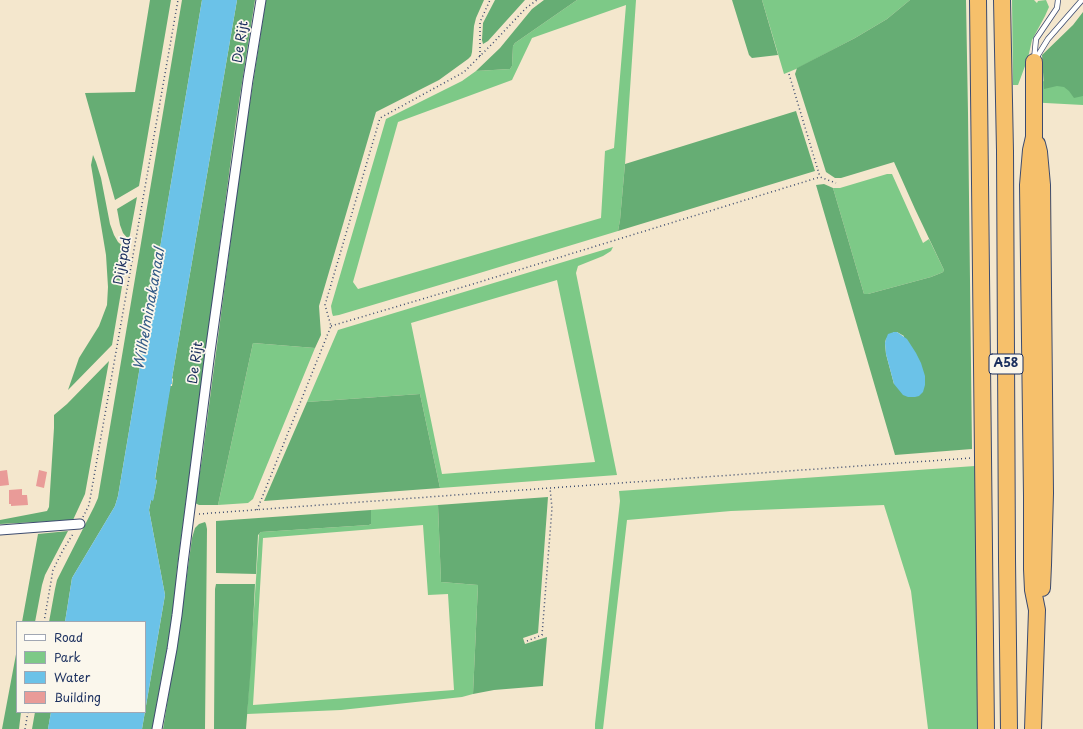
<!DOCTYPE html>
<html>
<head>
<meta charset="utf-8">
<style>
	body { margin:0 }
	#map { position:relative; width:1083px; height:729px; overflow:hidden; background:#f4e7cd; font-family:"Playpen Sans",sans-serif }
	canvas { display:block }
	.legend { position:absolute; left:16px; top:621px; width:130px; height:92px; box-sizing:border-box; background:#fbf7ec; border:1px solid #a1a7b3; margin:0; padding:5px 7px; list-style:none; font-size:12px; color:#1b2f5e }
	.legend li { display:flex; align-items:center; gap:8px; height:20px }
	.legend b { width:20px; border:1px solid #a1a7b3 }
</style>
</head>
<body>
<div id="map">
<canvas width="1083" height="729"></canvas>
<ul class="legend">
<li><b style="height:5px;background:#fff"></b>Road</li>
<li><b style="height:11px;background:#7dc987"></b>Park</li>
<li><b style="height:11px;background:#6bc2e8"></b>Water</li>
<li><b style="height:11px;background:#e99b98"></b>Building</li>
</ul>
</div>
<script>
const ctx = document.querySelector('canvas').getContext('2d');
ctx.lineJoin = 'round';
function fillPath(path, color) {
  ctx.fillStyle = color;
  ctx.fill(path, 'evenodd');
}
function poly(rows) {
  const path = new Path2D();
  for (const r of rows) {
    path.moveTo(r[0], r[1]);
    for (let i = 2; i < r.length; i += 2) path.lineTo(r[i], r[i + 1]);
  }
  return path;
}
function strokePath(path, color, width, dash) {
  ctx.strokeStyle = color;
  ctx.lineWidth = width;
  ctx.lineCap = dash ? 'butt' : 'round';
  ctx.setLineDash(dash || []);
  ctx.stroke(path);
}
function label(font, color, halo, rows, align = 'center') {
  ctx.font = font + ' "Playpen Sans",sans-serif';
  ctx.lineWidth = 3.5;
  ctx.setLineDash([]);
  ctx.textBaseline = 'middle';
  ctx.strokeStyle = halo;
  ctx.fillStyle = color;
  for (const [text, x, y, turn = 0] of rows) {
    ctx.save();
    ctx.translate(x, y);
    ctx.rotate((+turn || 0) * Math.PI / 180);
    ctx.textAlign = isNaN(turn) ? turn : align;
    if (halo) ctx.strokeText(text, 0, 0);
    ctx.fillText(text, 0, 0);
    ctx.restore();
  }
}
const green = poly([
	[577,0,636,0,625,164,620,220,618,231,473,275,339,315,333,316,332,313,331,306,386,119,462,81,476,71,510,69,512,66,513,46,515,43],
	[626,5,614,148,605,151,601,218,358,289,353,282,398,122,512,80,532,38],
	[762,0,910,0,887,19,855,38,796,69,784,74],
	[1012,0,1034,0,1037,3,1038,1,1046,0,1049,7,1045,16,1032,40,1028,58,1018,85,1013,85],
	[1083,31,1083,105,1027,102],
	[887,174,892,174,923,243,929,239,944,270,943,272,941,273,931,277,868,294,864,294,833,188,840,188],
	[613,247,611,251,603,256,578,266,576,273,617,475,440,488,420,394,307,402,338,330],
	[557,280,595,462,442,474,411,323],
	[253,343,315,348,253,499,248,503,218,505],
	[975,466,978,729,928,729,911,591,884,505,731,511,627,520,603,729,595,729,595,724,620,501,619,491],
	[438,505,441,582,478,585,473,694,462,697,341,710,247,714,259,534,261,532,369,525,371,524,371,510],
	[423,525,428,595,448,594,454,690,253,705,263,538]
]);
const forest = poly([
	[150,0,171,0,139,186,115,200,85,93,135,92],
	[182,0,202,0,118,496,115,506,72,578,65,622,49,622,55,589,57,580,94,507,98,498],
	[237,0,255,0,236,121,177,569,174,608,168,643,152,729,142,729,165,595,149,510,151,500,153,500,157,480,155,480,170,386,172,386,173,379,172,378],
	[266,0,484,0,476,18,474,26,472,52,471,56,468,59,439,80,376,112,319,306,321,335,315,348,253,343,218,505,199,505,195,503,202,459,243,147],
	[495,0,525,0,488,41,483,44,482,40,483,23],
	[544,0,577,0,515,43,513,46,512,66,510,69,476,71,500,48,532,9],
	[732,0,762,0,778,55,752,58,749,55],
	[910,0,966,0,968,113,972,449,895,455,816,185,824,184,833,188,864,294,868,294,931,277,941,273,943,272,944,270,915,209,894,162,841,178,835,178,826,172,795,74,797,68,855,38,887,19],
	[894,332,897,332,904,336,894,384,886,354,885,343,886,339],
	[1083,12,1083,96,1074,98,1069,91,1064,87,1057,86,1044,89,1042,55,1073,25],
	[796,111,815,171,618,231,620,220,625,164],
	[93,155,96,162,101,178,110,224,114,235,118,242,128,251,112,345,68,390,79,358,99,326,107,305,108,287,106,255,91,165],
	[137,197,129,240,123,233,120,225,117,209],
	[109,361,85,494,73,520,0,524,0,520,47,511,49,507,54,428,54,415,67,404],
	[420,394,440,488,264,501,307,402],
	[548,497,538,633,523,638,525,644,547,637,543,684,543,686,494,690,473,694,478,585,441,582,438,505],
	[371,510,371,524,369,525,261,532,258,535,256,574,216,573,216,521],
	[205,522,206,524,207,529,205,729,163,729,181,618,192,538,195,528,199,524],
	[68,531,45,575,42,585,35,622,22,622,38,534],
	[216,584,255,584,251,665,246,729,214,729,215,589],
	[17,649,17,712,21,712,19,729,2,729],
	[35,712,51,712,48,729,32,729]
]);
const water = poly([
	[202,0,237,0,172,378,172,384,171,384,155,479,157,480,153,501,151,500,149,510,165,595,142,729,48,729,51,712,145,712,145,622,65,622,72,578,115,506,118,496],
	[894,332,897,332,907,339,916,353,921,363,925,376,925,385,923,392,919,396,915,397,908,397,903,395,894,384,886,354,885,343,886,339,888,334]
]);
const building = poly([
	[7,470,9,485,0,486,0,471],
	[39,470,47,472,44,488,36,486],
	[22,489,22,495,27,495,28,505,11,506,11,504,9,504,9,490]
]);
const path = poly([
	[480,56,480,22,490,0],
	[789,74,820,177],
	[331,326,473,284,820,177,836,183],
	[257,510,331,326,325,305,380,118,464,72,492,44,526,8,537,0],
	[199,514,550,488,971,458],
	[83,517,89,505,178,0],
	[44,622,53,570,63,550,73,534],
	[527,641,542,635,552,508,550,488],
	[25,729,28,712]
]);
const lane = poly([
	[1034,60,1036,39,1057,8,1058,0],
	[1035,60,1048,39,1082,0]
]);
const street = poly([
	[0,530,80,524],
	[157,729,172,649,177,615,183,563,210,352,248,80,261,0]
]);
const highway = poly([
	[978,0,986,729],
	[1002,0,1005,151,1007,559,1009,729],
	[1037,144,1039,152,1042,185,1045,493,1043,565,1042,588],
	[1033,729,1037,610,1033,590,1032,569,1032,496,1028,185,1031,150,1034,137,1034,62]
]);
const shields = [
	[1006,364,34]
];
const shieldNames = [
	["A58",1006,364]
];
const streetNames = [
	["De Rijt",241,42,-81],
	["Dijkpad",123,261,-80],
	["De Rijt",196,363,-82]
];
const waterNames = [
	["Wilhelminakanaal",150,309,-80]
];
fillPath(green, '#7dc987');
fillPath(forest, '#66ad74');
fillPath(water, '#6bc2e8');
fillPath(building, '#e99b98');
strokePath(lane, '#3c4b6f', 6);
strokePath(street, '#3c4b6f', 11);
strokePath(highway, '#3c4b6f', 18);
strokePath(path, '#3c4b6f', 1.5, [1, 3]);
strokePath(lane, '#fff', 4.5);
strokePath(street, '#fff', 9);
strokePath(highway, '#f6c06b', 16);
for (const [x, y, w] of shields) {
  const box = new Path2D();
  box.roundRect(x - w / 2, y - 10, w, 20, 3);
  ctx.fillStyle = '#fbf7ec';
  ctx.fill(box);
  strokePath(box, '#1b2f5e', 1);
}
label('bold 12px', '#1b2f5e', null, shieldNames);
label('13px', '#1b2f5e', '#fbf7ec', streetNames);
label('italic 14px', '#335b87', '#fbf7ec', waterNames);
</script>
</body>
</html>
